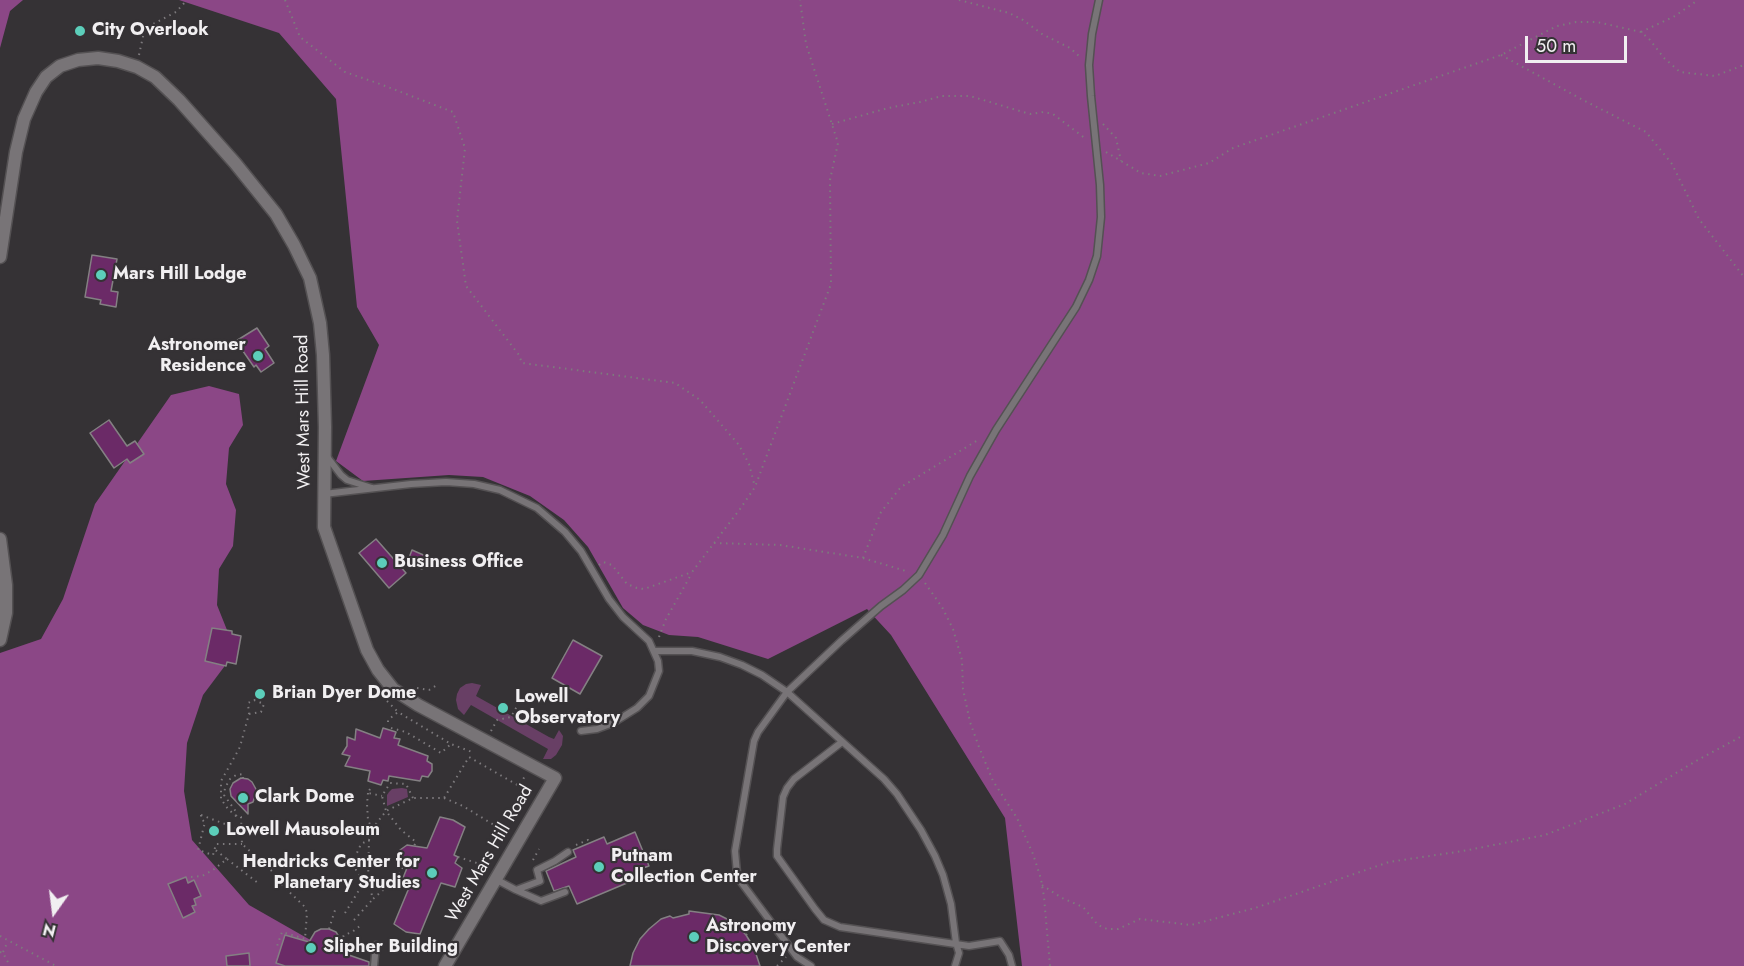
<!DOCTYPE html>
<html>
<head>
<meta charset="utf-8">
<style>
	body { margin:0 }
	#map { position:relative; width:1744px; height:966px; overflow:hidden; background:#353235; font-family:Jost,sans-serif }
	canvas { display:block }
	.north { position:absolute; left:24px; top:882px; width:60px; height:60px; -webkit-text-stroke:4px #353235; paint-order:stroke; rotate:194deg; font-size:16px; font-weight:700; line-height:24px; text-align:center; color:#f1eff1 }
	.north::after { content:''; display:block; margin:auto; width:21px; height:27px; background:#f1eff1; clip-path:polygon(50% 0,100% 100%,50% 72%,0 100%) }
	.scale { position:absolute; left:1525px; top:36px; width:102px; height:27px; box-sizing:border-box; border:3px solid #f1eff1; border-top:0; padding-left:8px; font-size:18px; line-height:21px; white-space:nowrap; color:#f1eff1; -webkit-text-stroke:4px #353235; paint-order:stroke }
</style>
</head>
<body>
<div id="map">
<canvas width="1744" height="966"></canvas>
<div class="north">N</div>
<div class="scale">50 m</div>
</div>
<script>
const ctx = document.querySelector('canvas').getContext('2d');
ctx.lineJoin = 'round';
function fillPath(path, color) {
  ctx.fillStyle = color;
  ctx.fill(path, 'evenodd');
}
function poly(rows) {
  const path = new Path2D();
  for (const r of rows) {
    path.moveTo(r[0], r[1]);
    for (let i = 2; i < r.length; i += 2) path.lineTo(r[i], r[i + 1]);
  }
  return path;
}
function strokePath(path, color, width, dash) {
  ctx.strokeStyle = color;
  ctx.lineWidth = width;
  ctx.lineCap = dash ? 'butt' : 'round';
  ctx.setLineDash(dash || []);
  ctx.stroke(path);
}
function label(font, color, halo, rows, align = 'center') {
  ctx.font = font + ' Jost,sans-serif';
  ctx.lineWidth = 4.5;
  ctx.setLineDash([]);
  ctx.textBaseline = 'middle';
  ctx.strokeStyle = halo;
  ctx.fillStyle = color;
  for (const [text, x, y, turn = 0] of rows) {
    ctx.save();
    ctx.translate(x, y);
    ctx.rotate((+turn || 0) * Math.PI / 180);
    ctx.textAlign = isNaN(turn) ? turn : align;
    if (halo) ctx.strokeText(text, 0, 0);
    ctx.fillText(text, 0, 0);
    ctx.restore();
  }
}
const green = poly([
	[472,683,481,685,476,696,549,737,554,739,559,730,563,736,562,745,556,755,551,759,543,759,548,749,471,705,464,715,458,709,456,700,457,694,460,688,466,684],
	[402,788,407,789,408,797,387,806,387,795,389,792,392,789]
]);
const forest = poly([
	[0,0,23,0,10,11,0,48],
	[179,0,1744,0,1744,966,1022,966,1005,818,891,635,867,609,768,659,698,637,669,635,643,625,623,608,588,547,564,520,530,496,483,477,449,475,363,481,336,461,379,345,357,307,336,99,279,33],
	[209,386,239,394,243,425,229,448,226,484,236,510,233,546,219,569,217,605,227,630,224,667,203,695,187,743,184,791,192,840,249,905,356,966,0,966,0,653,41,639,63,599,95,504,171,395]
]);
const building = poly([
	[92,255,117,259,111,291,118,292,116,307,100,304,101,300,85,297,92,255],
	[257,328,269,346,265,349,274,363,261,372,256,365,254,367,236,341,257,328],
	[109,420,127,446,135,441,144,454,130,463,127,459,114,468,90,433,109,420],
	[376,539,406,573,389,588,359,553,376,539],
	[412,550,428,557,422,569,407,563,412,550],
	[212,628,232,631,232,634,241,636,236,664,227,662,226,666,205,661,212,628],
	[573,640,602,656,580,694,552,678,573,640],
	[383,728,396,732,394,738,400,739,398,745,428,756,427,761,432,764,432,771,428,777,422,776,420,781,389,776,388,781,383,780,381,785,368,781,370,771,345,766,350,756,342,754,347,746,347,737,355,740,356,729,380,738,383,728],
	[241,778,248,779,252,782,257,791,253,802,248,804,248,814,231,796,230,789,233,783,241,778],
	[440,817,453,820,465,827,454,855,458,857,455,863,462,868,455,887,441,883,420,934,406,932,394,924,411,883,403,878,407,868,401,864,398,859,400,850,407,845,427,848,440,817],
	[635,832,649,866,643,868,646,875,577,904,569,886,554,891,546,871,576,857,573,850,604,837,607,844,635,832],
	[186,877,188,883,194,880,201,896,194,899,196,905,192,906,195,912,183,918,168,884,186,877],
	[689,911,719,915,735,923,746,935,754,948,760,966,630,966,633,953,640,939,649,929,661,919,670,916,673,918,689,914,689,911],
	[321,929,329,929,336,932,339,937,343,953,369,962,369,966,285,966,276,963,285,935,309,942,315,932,321,929],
	[249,953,250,966,227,966,226,956,249,953]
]);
const path = poly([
	[285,0,300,37,345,72,380,84,453,112,465,148,457,221,466,286,519,355,522,363,675,383,700,400,739,445,749,464,755,487],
	[959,0,1009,13,1023,20,1042,34,1070,48,1080,57],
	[1641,32,1675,16,1698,0],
	[139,55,144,32,153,24,176,12,187,0],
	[1501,55,1583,100,1646,132,1672,164,1699,219,1744,277],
	[832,124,888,108,920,102,942,96,970,96,1023,112,1030,114,1044,112,1053,114,1086,139],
	[1103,124,1116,138,1121,161],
	[1106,152,1141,173,1160,176,1209,163,1233,148,1501,55,1557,26,1576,22,1597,22,1641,32,1650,40,1664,58,1680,72,1715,76,1744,65],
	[714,543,780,545,863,558,909,572],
	[863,558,881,512,901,487,978,440],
	[599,565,603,562,612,565,627,584,637,588,644,589,692,572,740,509,755,487,831,284,830,180,838,143,806,44,800,0],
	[925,583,942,607,953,629,962,660,963,689,970,722,979,747,993,781,1017,818,1033,854,1041,879,1044,897,1050,966],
	[659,637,666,619,692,573],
	[372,687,381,695],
	[417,688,429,690,437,685],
	[387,701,398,712],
	[249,714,261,712,264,704,254,700,248,703,249,714,241,743,239,749,221,781,221,799,228,809,236,816,241,817,242,844,273,872,281,884,305,907,307,913,305,939,282,932,276,949],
	[388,722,388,720,398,712,451,744,472,752],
	[391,728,406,732,441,753,451,744],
	[491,731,497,720,511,717,517,706],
	[370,789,368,793,382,796],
	[368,793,367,804,368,820,372,829],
	[413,798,406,784,390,783,382,796,386,811,401,830,416,842,414,846],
	[444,798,463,806,507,833],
	[201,815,201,819,205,822,198,850,213,855,216,844,242,844],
	[201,815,241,830],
	[236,816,237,813,224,795,225,788,230,779,236,775,243,774,243,779],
	[369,840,368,881,373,899,398,877,403,866],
	[576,845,588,840,590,843],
	[458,857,480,864,489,869],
	[227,859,258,883],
	[533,860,539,849],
	[191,877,202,876,213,870,227,859,214,849],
	[368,881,364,882,356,870,356,855,361,844,369,840,372,829,386,811,413,798,444,798,469,757,519,786,525,776],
	[1042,885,1062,898,1083,907,1098,925,1107,929,1118,929,1140,919,1191,925,1255,908,1389,862,1463,851,1545,835,1625,804,1696,761,1744,735],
	[345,913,364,882],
	[354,920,373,899],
	[329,929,336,907],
	[746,935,760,924],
	[0,936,56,966],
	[0,952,3,953,10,966],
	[3,952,8,941],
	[344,954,345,950,342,939,344,935,352,932,360,926],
	[777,966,786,957]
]);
const lane = poly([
	[328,458,341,475,347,480,372,488],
	[324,494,411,484,446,482,474,484,500,490,537,508,565,532,581,551,609,599,623,617,649,641,658,661,659,671,649,696,637,708,613,723,597,729,581,731],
	[654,651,692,651,720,657,742,665,762,675,787,692,884,779,897,794,921,830,935,856,943,875,951,904,956,943,959,953,955,966],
	[842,742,794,779,787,788,783,797,777,849,777,856,815,909,824,920,840,927,969,946,1000,941,1009,955,1012,966],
	[497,880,516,890,541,901,565,892],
	[516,890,540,881,537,870,555,861,568,852],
	[374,966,376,945],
	[811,966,797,957,741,882,737,873,735,851,754,741,758,732,787,692,841,641,881,606,903,590,919,575,943,535,970,476,996,430,1076,307,1089,280,1097,256,1101,217,1100,185,1091,96,1089,65,1092,34,1099,0]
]);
const street = poly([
	[0,257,16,152,24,119,36,92,46,77,60,66,78,60,98,58,118,61,137,67,155,77,179,100,235,163,276,214,294,245,310,278,320,323,323,355,325,427,324,527,367,650,378,670,393,689,418,705,555,778,445,966],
	[0,539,6,585,6,613,0,640]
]);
const markers = [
	[80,31,6,"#5cceba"],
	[101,275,6,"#5cceba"],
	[258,356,6,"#5cceba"],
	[382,563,6,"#5cceba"],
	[260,694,6,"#5cceba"],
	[503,708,6,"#5cceba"],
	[243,798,6,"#5cceba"],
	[214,831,6,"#5cceba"],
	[599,867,6,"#5cceba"],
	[432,873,6,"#5cceba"],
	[694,937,6,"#5cceba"],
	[311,948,6,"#5cceba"]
];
const poiNames = [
	["City Overlook",92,31],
	["Mars Hill Lodge",113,275],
	["Astronomer",246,346,"right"],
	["Residence",246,367,"right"],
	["Business Office",394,563],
	["Brian Dyer Dome",272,694],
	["Lowell",515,698],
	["Observatory",515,719],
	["Clark Dome",255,798],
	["Lowell Mausoleum",226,831],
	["Putnam",611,857],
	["Collection Center",611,878],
	["Hendricks Center for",420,863,"right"],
	["Planetary Studies",420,884,"right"],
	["Astronomy",706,927],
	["Discovery Center",706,948],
	["Slipher Building",323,948]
];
const streetNames = [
	["West Mars Hill Road",304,412,-91],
	["West Mars Hill Road",490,854,-60]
];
fillPath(green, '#683f65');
fillPath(forest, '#8b4786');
fillPath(building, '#6b2a67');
strokePath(building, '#848083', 1.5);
strokePath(lane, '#545153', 9);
strokePath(street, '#545153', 15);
strokePath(path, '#7d7a7d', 2, [1.5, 4.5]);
strokePath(lane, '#787477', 6);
strokePath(street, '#787477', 12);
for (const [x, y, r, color] of markers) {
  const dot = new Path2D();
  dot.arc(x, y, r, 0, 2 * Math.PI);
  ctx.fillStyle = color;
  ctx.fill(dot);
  strokePath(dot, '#353235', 2);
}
label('bold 18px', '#f1eff1', '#353235', poiNames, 'left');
label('18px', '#f1eff1', '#353235', streetNames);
</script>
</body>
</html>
